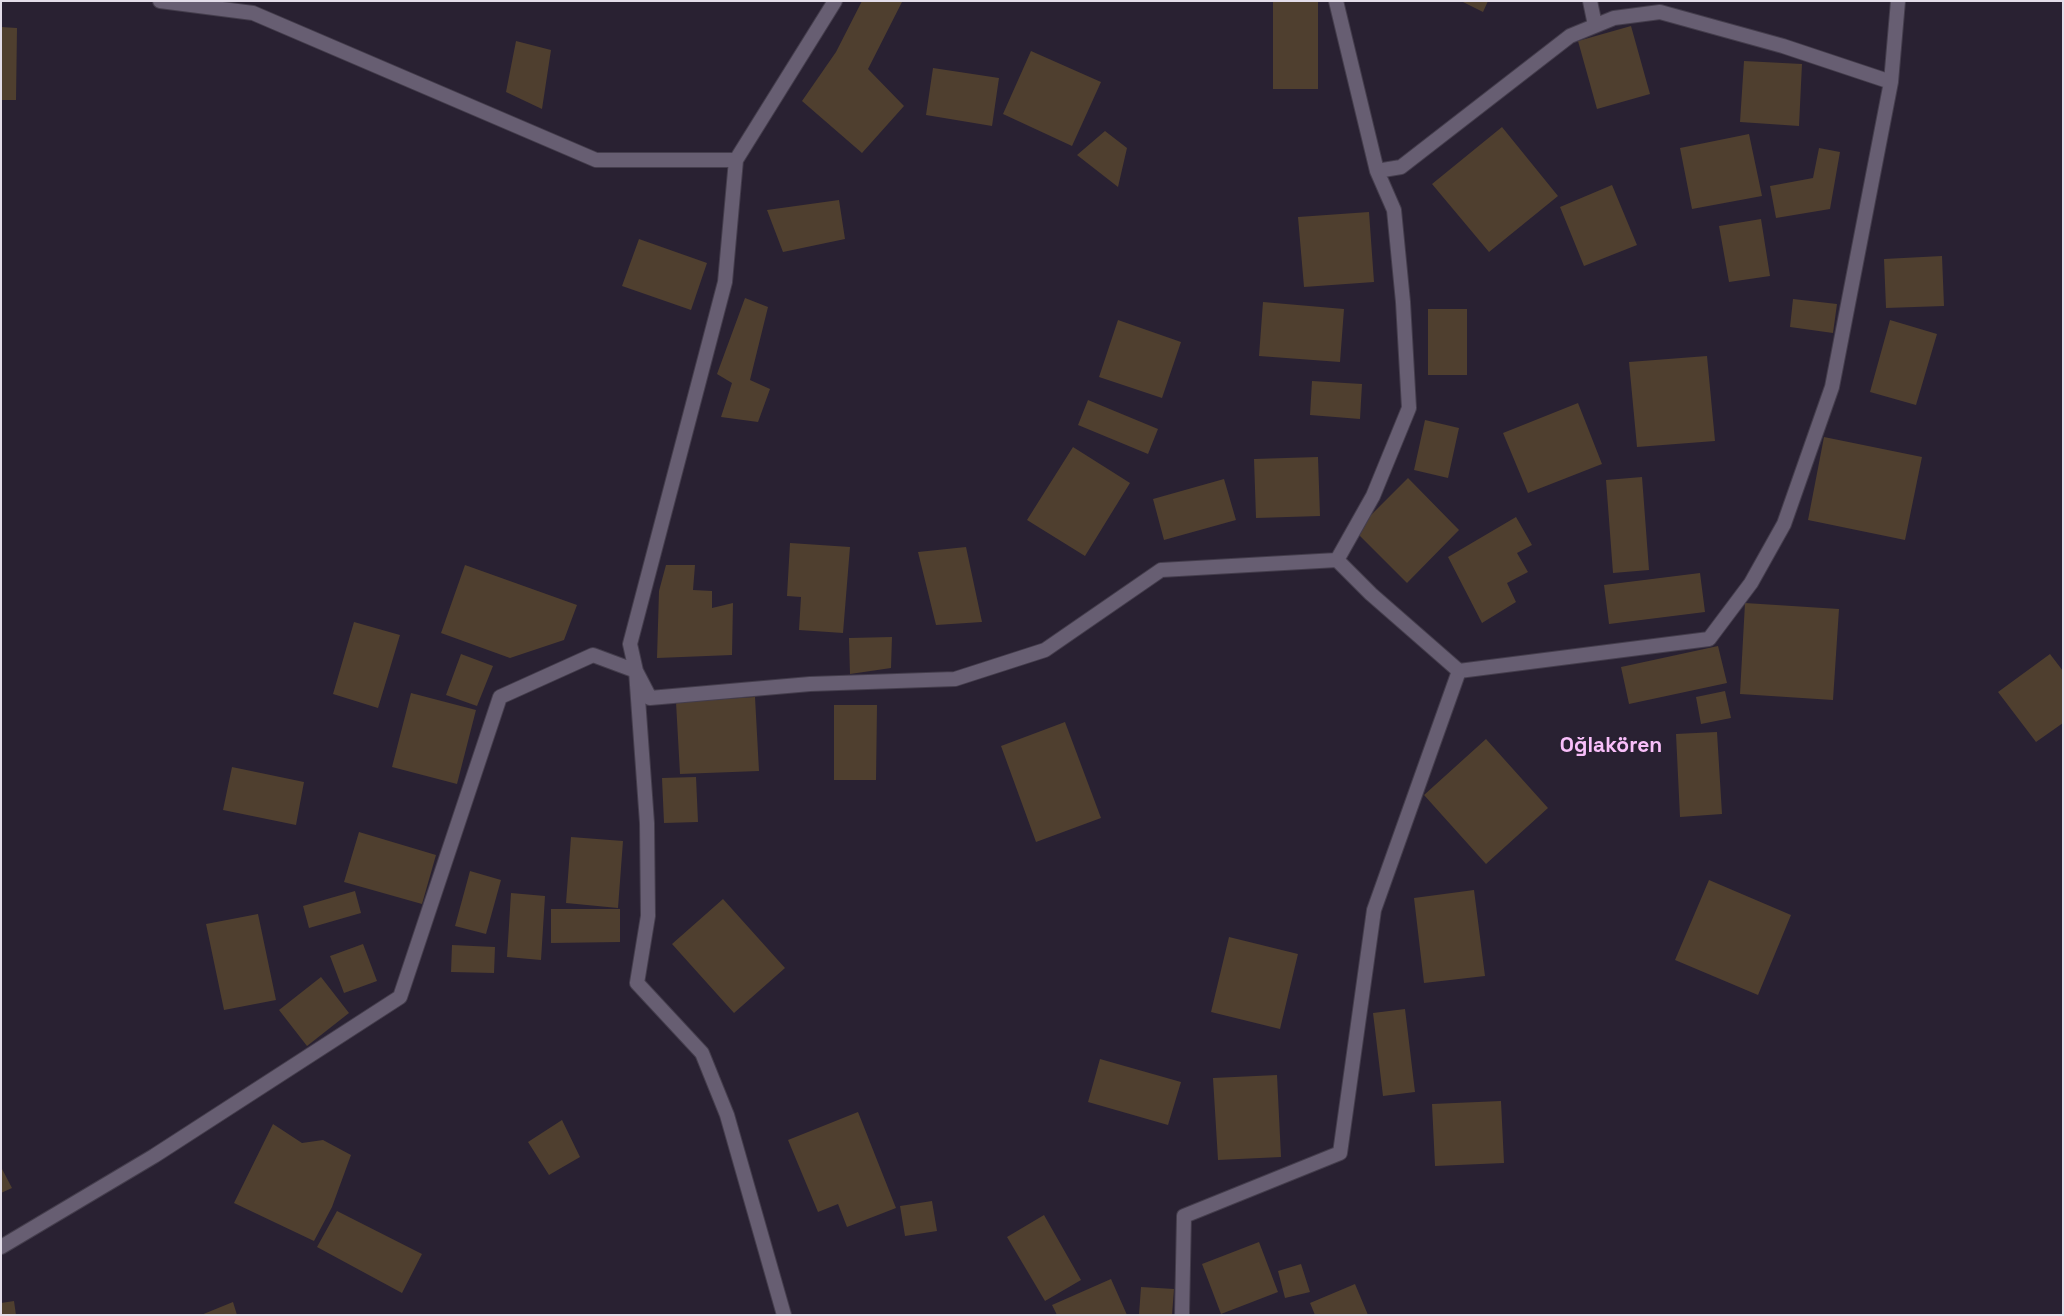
<!DOCTYPE html>
<html>
<head>
<meta charset="utf-8">
<style>
	body { margin:0 }
	#map { position:relative; width:2064px; height:1316px; overflow:hidden; background:#292132; font-family:"Space Grotesk",sans-serif }
	canvas { display:block }
	.frame { position:absolute; inset:0; border:2px solid #e3dde9; pointer-events:none }
</style>
</head>
<body>
<div id="map">
<canvas width="2064" height="1316"></canvas>
<div class="frame"></div>
</div>
<script>
const ctx = document.querySelector('canvas').getContext('2d');
ctx.lineJoin = 'round';
function fillPath(path, color) {
  ctx.fillStyle = color;
  ctx.fill(path, 'evenodd');
}
function poly(rows) {
  const path = new Path2D();
  for (const r of rows) {
    path.moveTo(r[0], r[1]);
    for (let i = 2; i < r.length; i += 2) path.lineTo(r[i], r[i + 1]);
  }
  return path;
}
function strokePath(path, color, width, dash) {
  ctx.strokeStyle = color;
  ctx.lineWidth = width;
  ctx.lineCap = dash ? 'butt' : 'round';
  ctx.setLineDash(dash || []);
  ctx.stroke(path);
}
function label(font, color, halo, rows, align = 'center') {
  ctx.font = font + ' "Space Grotesk",sans-serif';
  ctx.lineWidth = 4;
  ctx.setLineDash([]);
  ctx.textBaseline = 'middle';
  ctx.strokeStyle = halo;
  ctx.fillStyle = color;
  for (const [text, x, y, turn = 0] of rows) {
    ctx.save();
    ctx.translate(x, y);
    ctx.rotate((+turn || 0) * Math.PI / 180);
    ctx.textAlign = isNaN(turn) ? turn : align;
    if (halo) ctx.strokeText(text, 0, 0);
    ctx.fillText(text, 0, 0);
    ctx.restore();
  }
}
const building = poly([
	[862,1,902,2,868,69,904,106,862,153,802,101,836,52],
	[1273,1,1318,1,1318,89,1273,89],
	[1461,1,1488,1,1483,12],
	[1631,26,1650,94,1597,109,1578,41],
	[1,27,17,28,16,100,1,100],
	[516,41,551,50,542,109,506,92],
	[1031,51,1101,82,1072,146,1003,114],
	[1744,61,1802,64,1799,126,1740,122],
	[933,68,999,78,992,126,926,115],
	[1502,127,1558,196,1489,252,1432,184],
	[1105,131,1127,148,1118,187,1077,155],
	[1749,134,1762,196,1692,209,1680,148],
	[1819,148,1840,152,1830,209,1776,218,1770,186,1813,178],
	[1612,185,1637,245,1584,266,1560,207],
	[839,200,845,239,783,252,767,210],
	[1369,212,1374,282,1304,287,1298,217],
	[1761,219,1770,276,1729,282,1719,226],
	[639,239,707,263,691,310,622,286],
	[1942,256,1944,306,1886,308,1884,259],
	[745,298,768,307,750,380,770,389,758,422,721,417,732,383,717,374],
	[1793,299,1837,304,1833,333,1790,327],
	[1263,302,1344,309,1340,362,1259,356],
	[1428,309,1467,309,1467,375,1428,375],
	[1118,320,1181,342,1162,398,1099,377],
	[1890,320,1937,334,1916,405,1870,392],
	[1707,356,1715,441,1637,447,1629,362],
	[1312,381,1362,384,1360,419,1310,415],
	[1088,400,1158,429,1148,454,1078,425],
	[1578,403,1602,464,1528,493,1503,433],
	[1425,420,1459,428,1448,478,1414,470],
	[1824,437,1922,457,1905,540,1808,520],
	[1073,447,1130,483,1085,556,1027,520],
	[1318,457,1320,516,1256,518,1254,459],
	[1642,477,1649,570,1613,573,1606,480],
	[1408,478,1459,530,1407,583,1355,531],
	[1224,479,1236,520,1164,540,1153,499],
	[1516,517,1532,545,1517,553,1528,572,1507,583,1516,602,1482,623,1448,557],
	[790,543,850,547,843,633,799,630,801,597,787,596],
	[966,547,982,622,936,625,918,552],
	[465,565,577,605,564,640,510,658,441,633],
	[666,565,695,565,693,590,712,591,712,608,733,603,732,655,657,658,659,591],
	[1700,573,1705,612,1609,624,1604,585],
	[1745,603,1839,609,1833,700,1740,694],
	[354,622,400,635,378,708,333,694],
	[892,637,891,668,850,674,849,638],
	[1718,646,1727,683,1629,704,1621,667],
	[461,654,493,666,477,706,446,695],
	[2050,654,2063,671,2063,723,2036,742,1998,692],
	[1725,691,1731,718,1701,724,1696,697],
	[411,693,476,710,457,784,392,767],
	[755,697,759,771,680,774,676,702],
	[834,705,877,705,876,780,834,780],
	[1065,722,1101,818,1036,842,1001,746],
	[1717,732,1722,814,1680,817,1676,734],
	[1486,739,1548,808,1486,864,1424,795],
	[232,767,304,782,296,825,223,810],
	[696,777,698,822,664,823,662,778],
	[359,832,436,855,422,904,344,882],
	[571,837,623,841,618,908,566,903],
	[470,871,501,880,486,934,455,926],
	[1709,880,1791,915,1758,995,1675,960],
	[1474,890,1485,976,1424,983,1414,898],
	[355,891,361,913,309,928,303,906],
	[511,893,545,896,541,960,507,957],
	[723,899,785,968,734,1013,672,944],
	[551,909,620,909,620,942,551,943],
	[258,914,276,1000,224,1010,206,924],
	[1229,937,1298,954,1280,1029,1211,1012],
	[363,944,377,981,344,993,330,956],
	[452,945,495,947,494,973,451,972],
	[321,977,349,1013,307,1046,279,1010],
	[1405,1009,1415,1092,1383,1096,1373,1013],
	[1100,1059,1181,1082,1168,1125,1088,1102],
	[1277,1075,1281,1157,1218,1160,1213,1078],
	[1501,1101,1504,1163,1435,1166,1432,1104],
	[858,1112,896,1208,847,1227,838,1204,818,1212,788,1140],
	[562,1120,580,1157,549,1175,528,1142],
	[273,1124,302,1143,323,1140,351,1155,332,1207,314,1241,234,1203],
	[1,1167,12,1188,1,1193],
	[932,1201,937,1231,905,1236,900,1206],
	[337,1211,422,1254,402,1293,317,1247],
	[1044,1215,1081,1280,1045,1301,1007,1237],
	[1259,1242,1278,1292,1221,1314,1202,1264],
	[1301,1264,1310,1292,1285,1298,1278,1271],
	[1111,1279,1127,1315,1057,1315,1052,1305],
	[1355,1284,1368,1315,1315,1315,1310,1303],
	[1141,1287,1174,1289,1172,1315,1139,1315],
	[14,1301,16,1315,1,1315,1,1303],
	[233,1302,237,1315,201,1315]
]);
const minor = poly([
	[160,1,253,13,596,160,736,160],
	[1336,1,1377,171,1394,210,1403,302,1409,408,1373,496,1337,560],
	[1590,1,1595,25],
	[1377,171,1401,167,1570,36,1614,18,1660,12,1783,46,1891,82],
	[1,1247,154,1156,400,997,500,697,593,655,636,671,650,698,810,684,955,679,1045,650,1161,570,1337,560,1371,594,1459,671],
	[784,1315,727,1115,702,1053,637,983,648,916,647,823,636,671,630,644,725,282,736,160,835,1],
	[1182,1315,1184,1216,1340,1153,1374,910,1459,671,1709,639,1751,583,1784,524,1832,387,1891,82,1898,1]
]);
const quarterNames = [
	["Oğlakören",1611,746]
];
fillPath(building, '#4f3f2f');
strokePath(minor, '#443d4c', 16);
strokePath(minor, '#675e72', 14);
label('bold 21px', '#f9bffa', '#292132', quarterNames);
</script>
</body>
</html>
